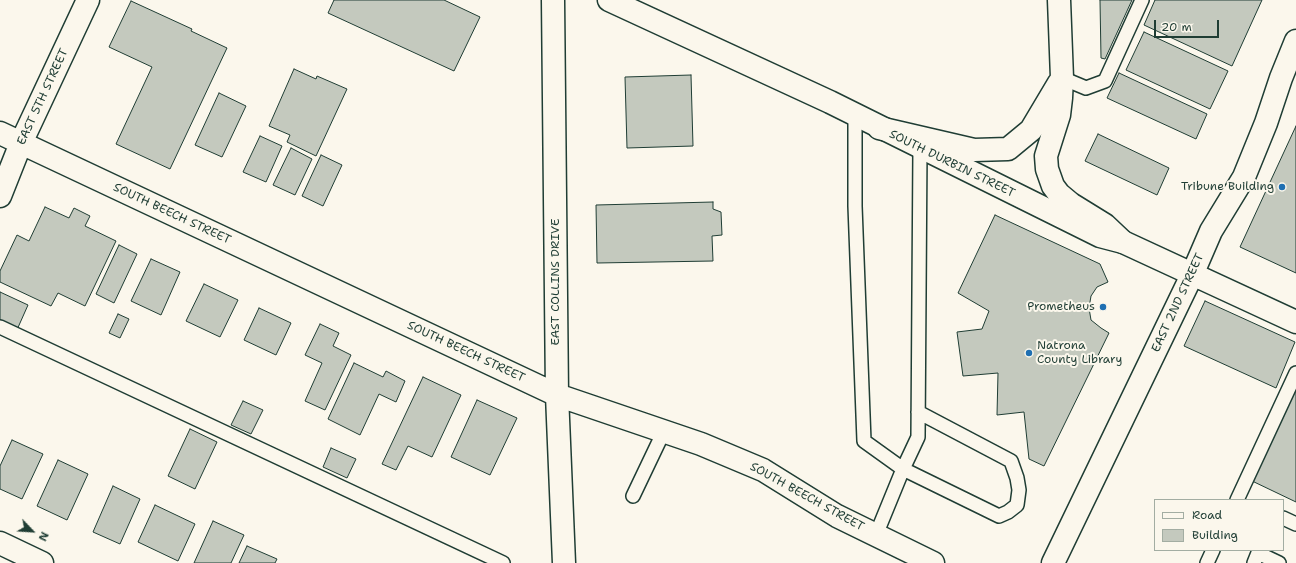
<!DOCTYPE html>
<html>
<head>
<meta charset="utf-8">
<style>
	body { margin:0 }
	#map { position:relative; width:1296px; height:563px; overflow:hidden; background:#fbf7ec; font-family:"Shantell Sans",sans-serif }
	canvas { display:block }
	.legend { position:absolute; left:1154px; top:499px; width:130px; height:52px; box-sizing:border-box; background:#fbf7ec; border:1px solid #a3ada2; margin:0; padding:5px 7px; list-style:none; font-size:12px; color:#1f3d34 }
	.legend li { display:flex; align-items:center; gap:8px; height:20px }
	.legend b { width:20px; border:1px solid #a3ada2 }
	.north { position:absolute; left:12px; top:511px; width:40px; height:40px; -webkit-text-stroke:3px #fbf7ec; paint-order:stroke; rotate:115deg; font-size:11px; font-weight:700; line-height:16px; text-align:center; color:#1f3d34 }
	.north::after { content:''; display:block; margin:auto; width:14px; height:18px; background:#1f3d34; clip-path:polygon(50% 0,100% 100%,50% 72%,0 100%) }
	.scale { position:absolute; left:1154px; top:20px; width:65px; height:18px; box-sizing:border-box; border:2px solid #1f3d34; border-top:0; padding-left:5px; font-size:12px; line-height:14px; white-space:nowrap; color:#1f3d34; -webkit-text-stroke:3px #fbf7ec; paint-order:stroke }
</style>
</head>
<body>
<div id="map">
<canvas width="1296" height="563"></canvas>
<ul class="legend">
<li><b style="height:5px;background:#fbf7ec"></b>Road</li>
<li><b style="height:11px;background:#c4c9be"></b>Building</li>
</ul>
<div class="north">N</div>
<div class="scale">20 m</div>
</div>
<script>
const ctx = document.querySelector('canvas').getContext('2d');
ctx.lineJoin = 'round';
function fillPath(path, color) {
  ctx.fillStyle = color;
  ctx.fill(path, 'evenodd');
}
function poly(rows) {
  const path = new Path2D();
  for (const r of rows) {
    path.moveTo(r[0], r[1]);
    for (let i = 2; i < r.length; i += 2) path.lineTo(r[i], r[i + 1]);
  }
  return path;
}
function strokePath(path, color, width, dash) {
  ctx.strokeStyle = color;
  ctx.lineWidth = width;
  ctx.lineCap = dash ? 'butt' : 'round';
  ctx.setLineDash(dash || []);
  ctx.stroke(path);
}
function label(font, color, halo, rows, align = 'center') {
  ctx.font = font + ' "Shantell Sans",sans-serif';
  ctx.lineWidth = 4;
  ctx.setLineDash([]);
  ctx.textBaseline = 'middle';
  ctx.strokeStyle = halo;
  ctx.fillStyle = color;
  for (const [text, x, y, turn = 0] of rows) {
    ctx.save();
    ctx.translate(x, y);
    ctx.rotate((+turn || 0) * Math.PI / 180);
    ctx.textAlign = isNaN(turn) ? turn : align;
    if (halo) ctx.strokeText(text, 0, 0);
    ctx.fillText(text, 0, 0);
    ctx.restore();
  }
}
const building = poly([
	[334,0,444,0,480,17,454,71,328,13,334,0],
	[1100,0,1132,0,1105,59,1101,58,1100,0],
	[1155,0,1262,0,1232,66,1144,25,1155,0],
	[131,1,192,29,191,31,227,48,170,169,116,144,152,67,109,47,131,1],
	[1144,32,1228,71,1210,109,1126,70,1144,32],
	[294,69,316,79,317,76,347,89,316,156,287,142,290,135,269,126,294,69],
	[1119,73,1207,114,1196,139,1107,98,1119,73],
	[691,75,693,146,627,148,625,77,691,75],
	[219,93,246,106,222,157,195,145,219,93],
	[1296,126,1296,273,1240,247,1296,126],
	[1098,134,1169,168,1157,195,1085,161,1098,134],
	[260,136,282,146,266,182,243,172,260,136],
	[291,148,312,159,295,195,273,185,291,148],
	[321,155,342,165,323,206,302,196,321,155],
	[713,202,713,209,721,212,722,235,712,236,713,261,597,263,596,205,713,202],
	[45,207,69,218,74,208,90,216,85,226,116,241,85,306,58,293,51,306,0,282,0,271,17,235,29,241,45,207],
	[995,215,1100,264,1108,282,1097,287,1091,296,1089,308,1091,320,1101,328,1109,333,1044,466,1029,459,1024,412,997,415,998,373,963,376,957,332,982,329,989,311,958,293,995,215],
	[119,245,137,254,114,303,96,294,119,245],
	[151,259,180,272,161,315,131,301,151,259],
	[204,284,238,300,220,337,186,321,204,284],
	[0,292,28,305,16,332,0,324,0,292],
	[1205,301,1295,342,1276,388,1184,346,1205,301],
	[259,308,291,323,276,355,244,340,259,308],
	[118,314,129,319,120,338,109,333,118,314],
	[320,324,339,333,333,346,351,355,325,410,305,401,322,363,305,355,320,324],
	[354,363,383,377,386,371,405,381,396,402,379,394,360,435,328,419,354,363],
	[423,377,461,395,432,457,408,446,396,470,382,464,423,377],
	[1296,382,1296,502,1250,480,1296,382],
	[477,400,517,418,490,475,451,457,477,400],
	[243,401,263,410,251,434,231,425,243,401],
	[190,429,217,442,195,489,168,476,190,429],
	[12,440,43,454,22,499,0,489,0,466,12,440],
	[331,448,356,459,347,478,323,467,331,448],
	[58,460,88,474,67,520,37,506,58,460],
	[113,486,140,499,120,544,93,532,113,486],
	[155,505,195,524,178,561,138,542,155,505],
	[213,521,244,535,231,563,194,563,213,521],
	[247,546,277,559,275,563,239,563,247,546]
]);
const lane = poly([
	[1062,78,1086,88,1105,81,1142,0],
	[855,115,855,206,864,441,903,469,999,516,1008,512,1017,505,1019,490,1017,478,1011,461,918,412],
	[0,327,503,563],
	[633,496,664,431],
	[1237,500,1296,373],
	[1283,518,1296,524],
	[876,535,903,469,918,437,920,148],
	[1207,563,1213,550],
	[1254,563,1258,553,1279,563]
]);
const street = poly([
	[553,0,557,395,564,563],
	[609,0,830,102,1100,236,1123,242],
	[0,133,557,395,701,444,763,470,837,516,933,563],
	[0,196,21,143,88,0],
	[0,543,42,563]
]);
const secondary = poly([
	[1059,0,1062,78,1061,98,1059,115,1046,156,1047,169,1053,186,1059,194,1071,204,1105,225,1123,242,1296,322],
	[879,128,974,150,1008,149,1031,130,1059,83],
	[1053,563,1192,275,1211,231,1244,177,1266,123,1281,78,1296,41]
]);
const markers = [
	[1282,187,4,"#1f6fb2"],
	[1103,307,4,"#1f6fb2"],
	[1029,353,4,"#1f6fb2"]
];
const streetNames = [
	["EAST 5TH STREET",43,97,-65],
	["SOUTH DURBIN STREET",952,164,26],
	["SOUTH BEECH STREET",172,214,25],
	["EAST COLLINS DRIVE",556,282,-90],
	["EAST 2ND STREET",1178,303,-65],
	["SOUTH BEECH STREET",466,352,25],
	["SOUTH BEECH STREET",807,497,29]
];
const poiNames = [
	["Tribune Building",1274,187],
	["Prometheus",1095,307],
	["Natrona",1037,346,"left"],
	["County Library",1037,360,"left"]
];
fillPath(building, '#c4c9be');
strokePath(building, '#1f3d34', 1);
strokePath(lane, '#1f3d34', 16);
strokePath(street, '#1f3d34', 25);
strokePath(secondary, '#1f3d34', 25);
strokePath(lane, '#fbf7ec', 13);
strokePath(street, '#fbf7ec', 22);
strokePath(secondary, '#fbf7ec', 22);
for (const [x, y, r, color] of markers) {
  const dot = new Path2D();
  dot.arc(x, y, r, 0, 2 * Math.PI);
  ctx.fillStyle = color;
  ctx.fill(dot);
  strokePath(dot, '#fbf7ec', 1.5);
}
label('12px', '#1f3d34', '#fbf7ec', streetNames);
label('12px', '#1f3d34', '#fbf7ec', poiNames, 'right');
</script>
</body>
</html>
